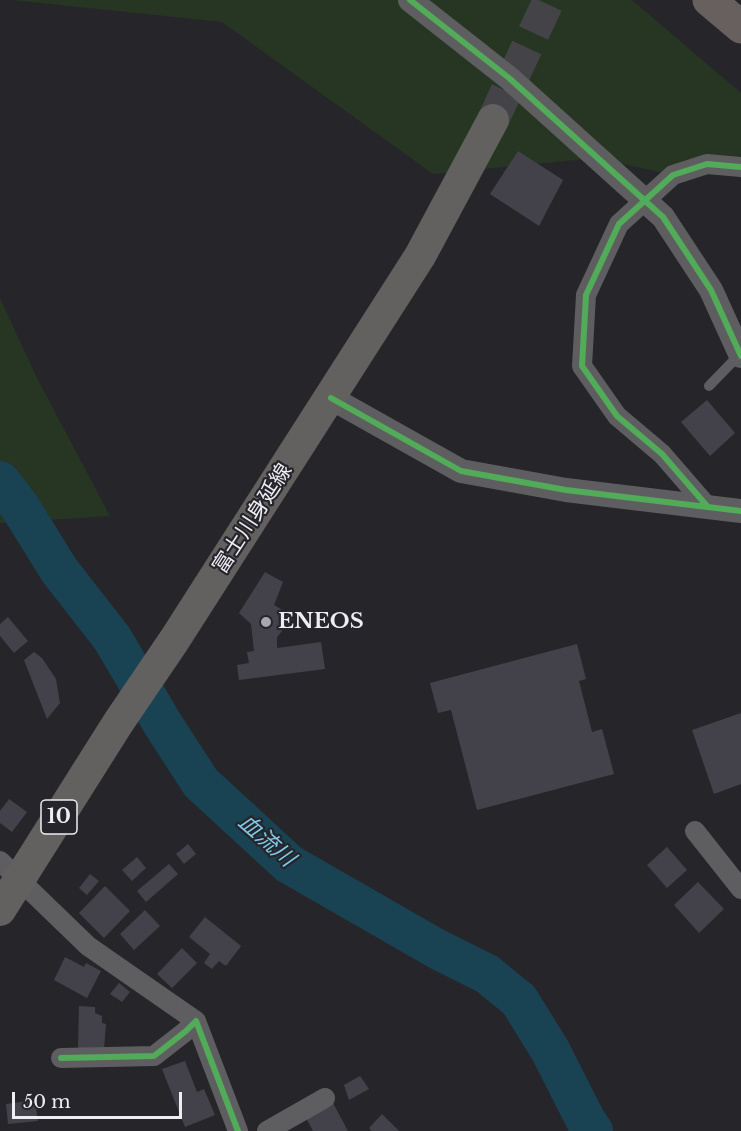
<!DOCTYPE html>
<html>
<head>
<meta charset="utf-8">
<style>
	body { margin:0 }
	#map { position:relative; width:741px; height:1131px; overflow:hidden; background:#26262a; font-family:"Libre Baskerville",serif }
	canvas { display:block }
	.scale { position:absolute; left:12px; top:1092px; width:170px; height:27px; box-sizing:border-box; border:3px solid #eeedf1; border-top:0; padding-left:8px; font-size:18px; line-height:21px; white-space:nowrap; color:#eeedf1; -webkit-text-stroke:4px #25252b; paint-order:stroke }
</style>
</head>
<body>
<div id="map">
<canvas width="741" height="1131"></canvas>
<div class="scale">50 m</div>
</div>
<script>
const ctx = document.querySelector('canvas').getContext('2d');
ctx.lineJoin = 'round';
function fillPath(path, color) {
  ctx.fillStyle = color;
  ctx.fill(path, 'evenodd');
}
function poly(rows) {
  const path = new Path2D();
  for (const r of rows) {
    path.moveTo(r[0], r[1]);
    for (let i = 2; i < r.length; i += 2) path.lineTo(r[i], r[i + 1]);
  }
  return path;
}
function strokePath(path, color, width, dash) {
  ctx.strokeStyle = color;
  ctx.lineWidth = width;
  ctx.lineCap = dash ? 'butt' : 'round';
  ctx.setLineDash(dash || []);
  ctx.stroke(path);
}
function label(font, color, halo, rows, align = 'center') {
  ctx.font = font + ' "Libre Baskerville","Noto Sans JP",serif';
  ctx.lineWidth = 4.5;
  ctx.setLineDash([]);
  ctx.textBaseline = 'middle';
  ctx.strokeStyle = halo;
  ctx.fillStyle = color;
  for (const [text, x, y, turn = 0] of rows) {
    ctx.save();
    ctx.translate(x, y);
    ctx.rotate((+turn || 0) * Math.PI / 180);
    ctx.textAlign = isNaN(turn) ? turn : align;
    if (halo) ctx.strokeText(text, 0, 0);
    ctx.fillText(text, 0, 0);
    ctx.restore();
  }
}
const green = poly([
	[12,0,632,0,741,93,741,169,673,175,596,158,433,174,222,22],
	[0,298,37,378,110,516,0,523]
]);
const river = poly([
	[0,481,20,507,59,570,112,638,164,726,201,783,289,864,437,949,487,974,519,1000,550,1050,586,1121,593,1131]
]);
const building = poly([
	[518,151,563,180,539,226,490,194],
	[707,400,735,433,710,456,681,422],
	[265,572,283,582,274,605,294,617,277,637,277,648,321,642,325,669,239,680,237,665,249,663,247,652,254,651,251,624,239,613],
	[8,617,28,641,14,653,0,636,0,624],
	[577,644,586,679,579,681,592,732,602,729,614,774,477,810,451,710,438,713,430,683],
	[34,652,42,658,56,679,60,703,47,719,24,660],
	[741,713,741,784,714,794,692,730],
	[9,799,27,812,12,832,0,823,0,811],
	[188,844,196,854,184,864,176,854],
	[667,847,687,870,667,888,647,865],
	[137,857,146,868,132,881,122,870],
	[169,864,178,874,146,902,137,891],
	[90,874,99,881,87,895,79,888],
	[698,882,724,909,699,933,674,905],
	[105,886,130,911,104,938,79,913],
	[145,910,160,926,134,950,120,934],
	[205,917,241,946,226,966,219,961,212,969,204,963,210,954,189,937],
	[182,948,197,963,172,988,157,974],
	[65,957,84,967,86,963,101,971,87,998,54,980],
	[119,983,130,992,122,1002,110,994],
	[79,1006,95,1007,95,1013,102,1016,102,1023,106,1024,104,1049,78,1048],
	[185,1061,197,1092,204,1089,215,1115,185,1127,162,1069],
	[360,1076,369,1089,349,1100,344,1085],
	[35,1100,38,1121,8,1124,6,1104],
	[333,1103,348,1131,313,1131,306,1118],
	[382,1114,399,1131,372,1131,369,1128]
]);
const primaryTunnel = poly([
	[493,120,549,0]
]);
const service = poly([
	[709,386,740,354]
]);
const minor = poly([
	[707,506,662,454,617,416,582,366,586,295,619,224,673,175,707,164,741,167],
	[695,831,741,889],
	[0,861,88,946,196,1021],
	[61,1058,154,1056,186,1031,196,1021,238,1131],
	[267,1131,325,1098]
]);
const tertiary = poly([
	[410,0,509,78,663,217,711,290,741,356],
	[331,398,461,471,566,490,741,511]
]);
const primary = poly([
	[0,910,118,723,175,639,420,256,493,120]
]);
const motorway = poly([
	[709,0,741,27]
]);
const cycleway = poly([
	[410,0,509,78,663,217,711,290,741,356],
	[331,398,461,471,566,490,741,511],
	[707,506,662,454,617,416,582,366,586,295,619,224,673,175,707,164,741,167],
	[61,1058,154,1056,186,1031,196,1021,238,1131]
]);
const markers = [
	[266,622,6,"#a8a7ab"]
];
const shields = [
	[59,817,36]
];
const shieldNames = [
	["10",59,817]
];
const streetNames = [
	["富士川身延線",253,519,-57]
];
const poiNames = [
	["ENEOS",278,622]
];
const waterNames = [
	["血流川",266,841,41]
];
fillPath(green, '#263622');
strokePath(river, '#194352', 40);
fillPath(building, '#43424a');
strokePath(primaryTunnel, '#444448', 32, [32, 16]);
strokePath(service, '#5e5e61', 10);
strokePath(minor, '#5e5e61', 20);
strokePath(tertiary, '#5e5e61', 24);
strokePath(primary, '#636060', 32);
strokePath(motorway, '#67605f', 33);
strokePath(cycleway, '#51ab58', 6);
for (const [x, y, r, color] of markers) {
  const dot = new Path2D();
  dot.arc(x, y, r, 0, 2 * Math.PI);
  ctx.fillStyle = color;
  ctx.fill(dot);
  strokePath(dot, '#25252b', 2);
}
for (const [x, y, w] of shields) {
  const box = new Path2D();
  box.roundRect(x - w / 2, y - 17, w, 34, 4.5);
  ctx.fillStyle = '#25252b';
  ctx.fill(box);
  strokePath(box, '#eeedf1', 1.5);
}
label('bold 20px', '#eeedf1', null, shieldNames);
label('21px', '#eeedf1', '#25252b', streetNames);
label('bold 21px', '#eeedf1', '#25252b', poiNames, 'left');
label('italic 22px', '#7ecae8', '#25252b', waterNames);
</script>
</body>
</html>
